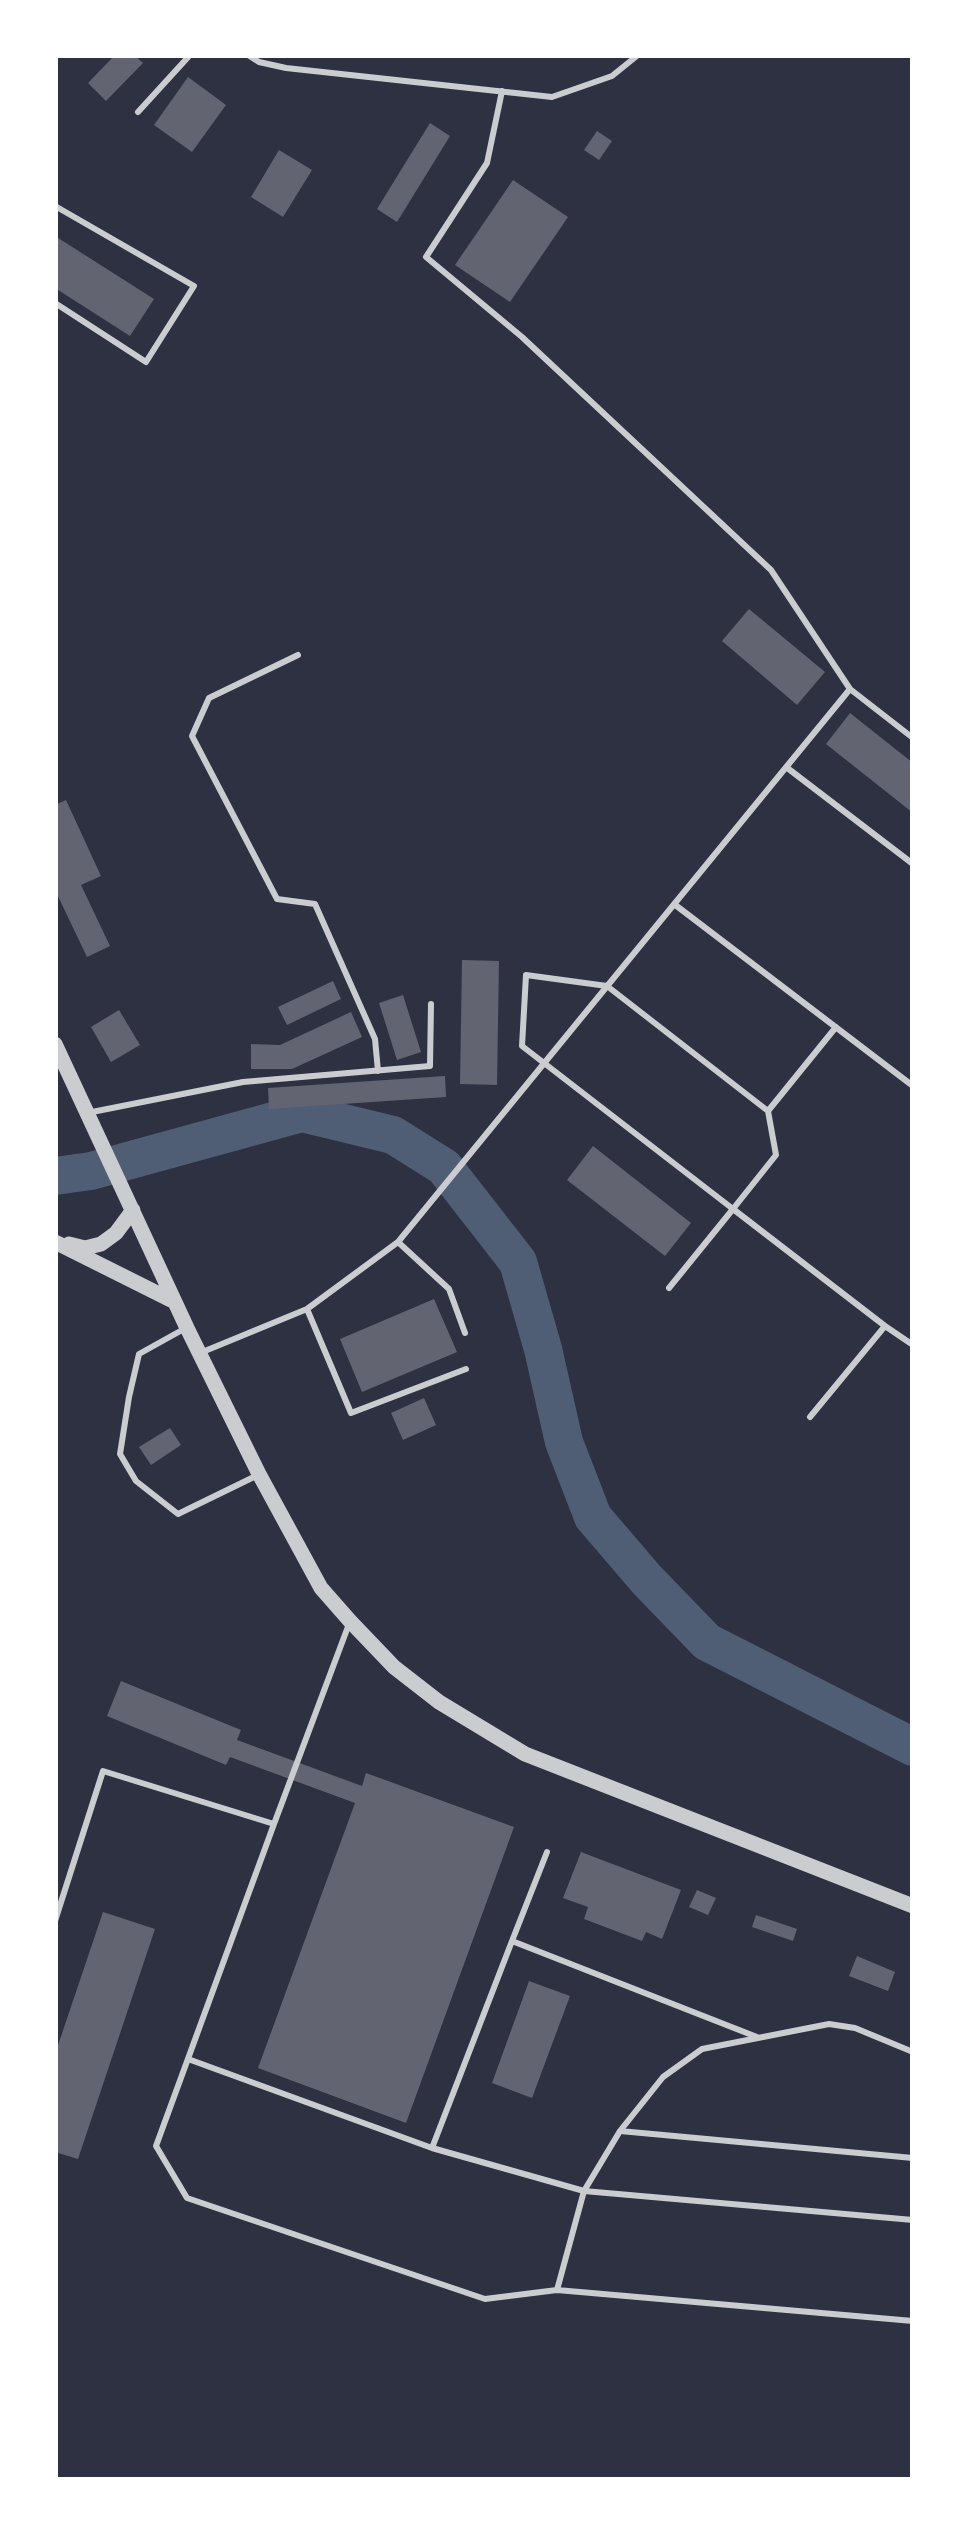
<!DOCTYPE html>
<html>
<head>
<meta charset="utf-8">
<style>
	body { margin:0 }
	#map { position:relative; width:968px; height:2535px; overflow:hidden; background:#2d3142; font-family:Rubik,sans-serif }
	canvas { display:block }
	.frame { position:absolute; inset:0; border:58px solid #fff; pointer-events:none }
</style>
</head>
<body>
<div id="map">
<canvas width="968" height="2535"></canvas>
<div class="frame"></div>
</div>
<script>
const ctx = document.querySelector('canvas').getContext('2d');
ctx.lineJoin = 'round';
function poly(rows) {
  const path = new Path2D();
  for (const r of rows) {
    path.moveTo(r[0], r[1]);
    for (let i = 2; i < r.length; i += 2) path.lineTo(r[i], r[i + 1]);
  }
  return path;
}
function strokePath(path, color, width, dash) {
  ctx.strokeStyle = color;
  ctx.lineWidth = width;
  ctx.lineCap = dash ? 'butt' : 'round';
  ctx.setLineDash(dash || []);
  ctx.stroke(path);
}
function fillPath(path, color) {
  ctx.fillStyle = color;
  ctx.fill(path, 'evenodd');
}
const river = poly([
	[55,1176,91,1171,302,1113,393,1135,444,1167,518,1262,543,1349,564,1442,593,1517,647,1580,707,1642,913,1747]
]);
const building = poly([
	[115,55,134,55,143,63,106,101,88,83],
	[188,77,226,105,192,152,154,125],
	[430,123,450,136,397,222,377,209],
	[597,131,612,141,599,160,584,150],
	[279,150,312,170,283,217,251,197],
	[513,180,568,217,510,302,455,265],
	[55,236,154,299,130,336,55,288],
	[749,609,825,672,797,705,722,641],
	[850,713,913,763,913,813,826,744],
	[66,800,101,876,81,885,110,946,87,957,55,890,55,805],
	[462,960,499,961,497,1085,460,1084],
	[333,981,341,999,287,1025,278,1007],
	[403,995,421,1052,397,1060,379,1003],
	[119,1010,140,1045,111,1062,91,1027],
	[351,1012,362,1037,292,1069,251,1069,251,1044,280,1045],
	[445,1076,446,1097,269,1109,268,1088],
	[593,1146,691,1223,665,1256,567,1180],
	[434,1299,457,1352,362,1392,340,1339],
	[424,1398,436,1425,403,1440,391,1413],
	[170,1428,181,1445,151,1465,139,1447],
	[121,1681,241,1730,237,1740,362,1786,366,1773,514,1827,406,2123,258,2068,355,1803,230,1757,226,1765,107,1716],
	[581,1852,681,1890,662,1939,646,1932,642,1941,584,1919,588,1907,563,1898],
	[697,1890,716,1898,708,1915,689,1907],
	[103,1912,155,1929,78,2159,55,2152,55,2054],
	[756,1915,797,1929,793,1941,752,1927],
	[857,1956,895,1972,888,1991,849,1976],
	[529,1981,570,1996,532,2098,492,2083]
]);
const service = poly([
	[248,55,259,62,286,68,552,97,612,76,638,55],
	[138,112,190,55],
	[55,206,194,286,146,362,55,303],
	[298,655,209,698,192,736,277,899,315,904,375,1039,378,1071],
	[850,689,913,738],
	[786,767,913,864],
	[674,904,913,1086],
	[526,975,607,986,768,1111,776,1155,733,1209,522,1046,526,975],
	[768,1111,836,1027],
	[87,1113,243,1082,430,1066,431,1004],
	[398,1242,449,1289,465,1333],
	[669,1288,733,1209,885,1326,913,1345],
	[307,1309,351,1413,466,1369],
	[184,1329,139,1354,129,1397,120,1454,136,1481,178,1514,258,1475],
	[200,1353,307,1309,398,1242,850,689,771,570,522,337,426,257,487,163,502,91],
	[810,1417,885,1326],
	[274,1824,349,1624],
	[55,1921,103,1771,274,1824,156,2146,187,2198,485,2299,557,2290,913,2321],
	[512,1941,547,1852],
	[188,2059,432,2148,584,2191,620,2131,913,2158],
	[620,2131,663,2077,702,2049,829,2024,855,2028,913,2052],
	[432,2148,512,1941,757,2037],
	[557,2290,584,2191,913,2220]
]);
const tertiary = poly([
	[55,1044,187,1328,259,1474,321,1588,350,1621,394,1667,439,1702,525,1754,913,1906],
	[55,1242,175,1302],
	[69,1244,85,1248,101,1244,116,1233,133,1210]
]);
strokePath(river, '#4f5d75', 38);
fillPath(building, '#626471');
strokePath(service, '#caccd0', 6);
strokePath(tertiary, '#caccd0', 15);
</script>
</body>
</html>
